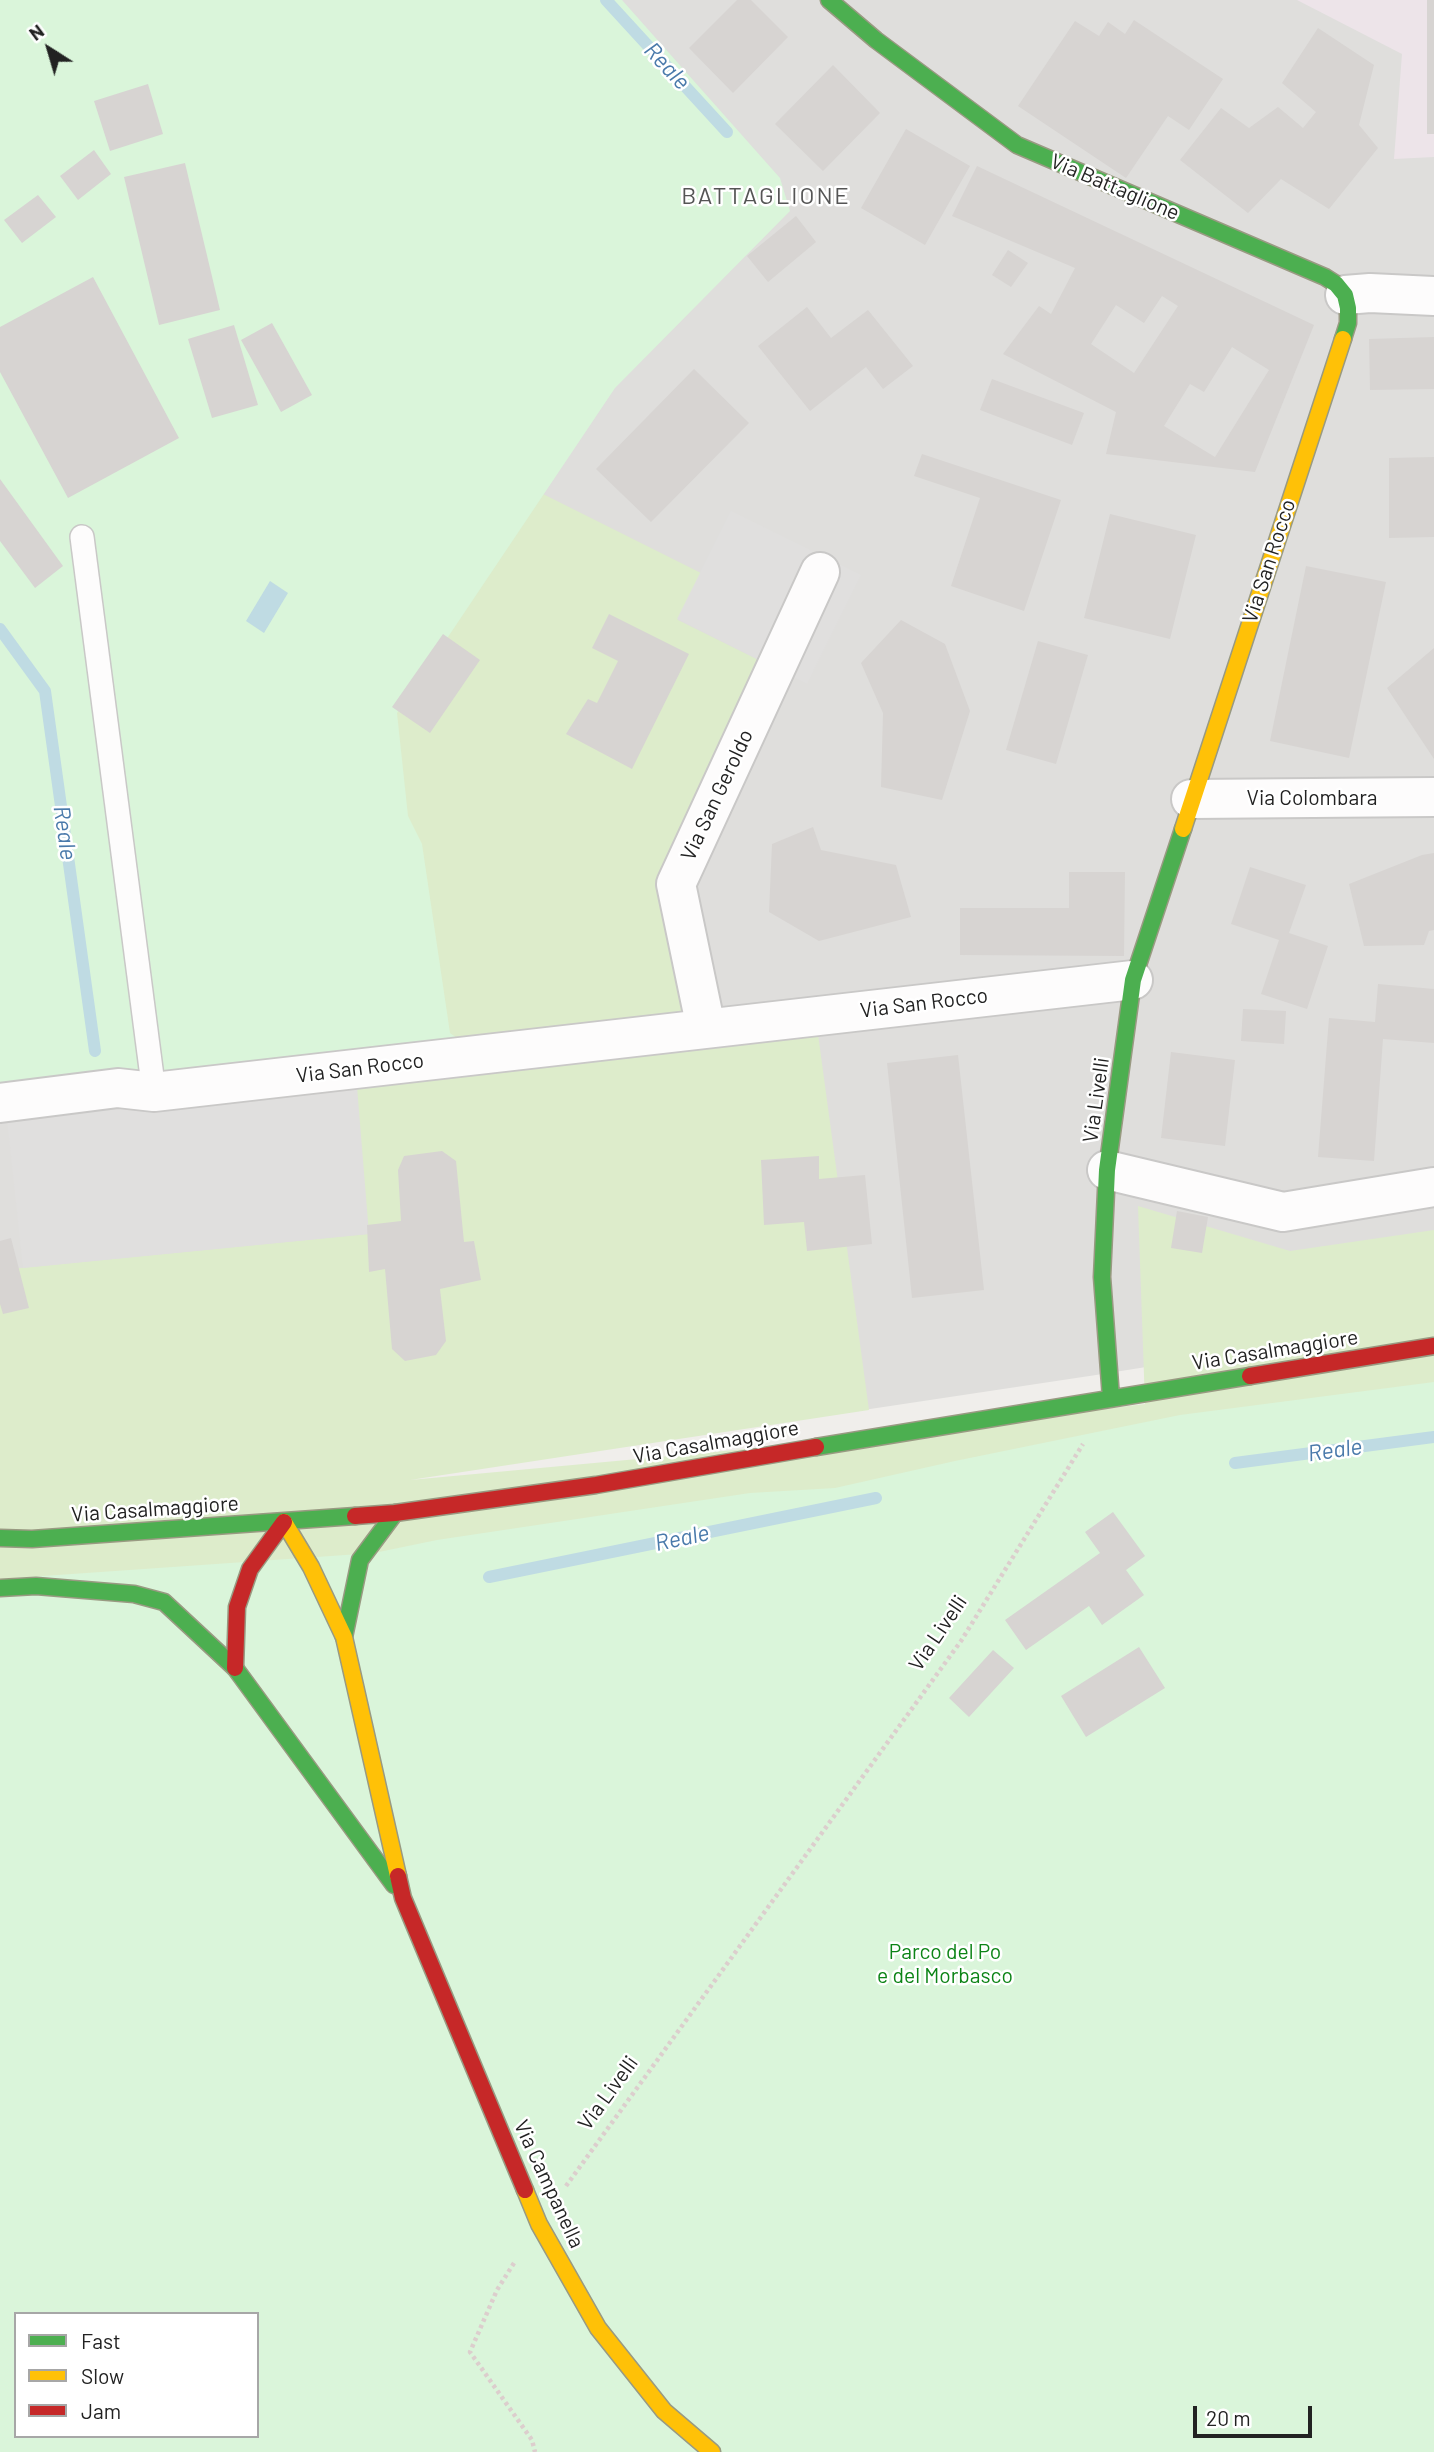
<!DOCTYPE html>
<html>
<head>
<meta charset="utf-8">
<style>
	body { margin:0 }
	#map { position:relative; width:1434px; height:2452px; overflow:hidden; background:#f0eeeb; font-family:Barlow,sans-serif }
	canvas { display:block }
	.legend { position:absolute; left:14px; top:2312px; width:245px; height:126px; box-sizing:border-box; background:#fff; border:2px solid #a7a7a7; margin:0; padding:9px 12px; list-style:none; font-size:21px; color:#222 }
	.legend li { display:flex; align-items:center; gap:14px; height:35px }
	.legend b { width:35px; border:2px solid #a7a7a7 }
	.north { position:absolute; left:14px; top:14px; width:70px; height:70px; -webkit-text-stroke:5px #fff; paint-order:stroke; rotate:323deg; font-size:19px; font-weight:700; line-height:28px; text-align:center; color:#222 }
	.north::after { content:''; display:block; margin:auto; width:24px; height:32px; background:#222; clip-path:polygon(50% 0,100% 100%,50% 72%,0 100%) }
	.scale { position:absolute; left:1193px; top:2406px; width:119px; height:32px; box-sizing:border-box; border:4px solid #222; border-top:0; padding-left:9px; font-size:21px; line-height:24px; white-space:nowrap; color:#222; -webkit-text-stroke:5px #fff; paint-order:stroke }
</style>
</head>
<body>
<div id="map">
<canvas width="1434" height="2452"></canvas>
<ul class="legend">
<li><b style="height:9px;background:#4caf50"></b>Fast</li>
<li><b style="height:9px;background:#ffc107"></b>Slow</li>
<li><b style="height:9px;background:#c62828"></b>Jam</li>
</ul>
<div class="north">N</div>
<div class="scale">20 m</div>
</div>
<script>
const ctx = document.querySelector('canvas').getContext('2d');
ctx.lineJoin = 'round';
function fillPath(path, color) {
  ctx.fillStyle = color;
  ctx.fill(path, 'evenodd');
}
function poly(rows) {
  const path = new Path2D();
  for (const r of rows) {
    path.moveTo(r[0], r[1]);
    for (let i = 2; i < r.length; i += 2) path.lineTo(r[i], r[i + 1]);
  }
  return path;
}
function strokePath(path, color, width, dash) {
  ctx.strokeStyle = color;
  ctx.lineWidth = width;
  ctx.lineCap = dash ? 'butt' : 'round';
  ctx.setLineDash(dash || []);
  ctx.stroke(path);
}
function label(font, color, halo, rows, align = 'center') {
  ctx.font = font + ' Barlow,sans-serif';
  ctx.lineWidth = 5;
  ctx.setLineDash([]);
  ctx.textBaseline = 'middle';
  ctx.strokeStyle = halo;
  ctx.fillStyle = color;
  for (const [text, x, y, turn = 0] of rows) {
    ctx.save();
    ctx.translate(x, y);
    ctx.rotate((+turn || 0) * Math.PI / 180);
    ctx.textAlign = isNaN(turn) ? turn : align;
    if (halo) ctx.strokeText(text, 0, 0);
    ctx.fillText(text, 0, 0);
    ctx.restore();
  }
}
const residential = poly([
	[583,0,1434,0,1434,1321,1096,1375,392,1481,0,1519,0,1103]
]);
const industrial = poly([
	[1297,0,1434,0,1434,157,1394,159,1402,54]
]);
const grass = poly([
	[521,483,701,573,678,620,783,672,678,883,707,1028,815,1012,869,1410,410,1480,865,1438,1145,1404,1138,1206,1290,1251,1434,1230,1434,1428,257,2314,21,2314,0,2310,0,1270,368,1234,126,1091]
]);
const park = poly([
	[0,0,622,0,780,178,790,211,615,388,397,713,408,816,422,844,450,1033,485,1058,0,1110],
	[1434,1382,1434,2452,0,2452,0,1579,374,1553,437,1540,750,1493,835,1488,955,1461,1180,1415],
	[16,2314,257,2314,257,2436,16,2436]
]);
const parking = poly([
	[731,511,861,575,807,684,677,619],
	[355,1062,369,1234,23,1268,5,1101]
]);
const water = poly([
	[270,581,288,593,264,633,246,621]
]);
const stream = poly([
	[606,0,727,132],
	[0,629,45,691,95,1051],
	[1235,1463,1434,1437],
	[489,1577,876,1498]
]);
const building = poly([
	[737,0,751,0,788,37,733,93,689,48],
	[1427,0,1434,0,1434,134,1427,134],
	[1134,20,1223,79,1189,130,1168,116,1126,178,1018,106,1075,21,1099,36,1108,22,1125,34],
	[1318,28,1374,65,1359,125,1378,148,1329,209,1281,179,1248,213,1180,160,1221,108,1249,128,1278,107,1303,128,1316,112,1282,83],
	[833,65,880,113,823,171,775,124],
	[148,84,163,134,110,151,94,101],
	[906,129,970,166,925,245,861,208],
	[94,150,111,174,78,200,60,176],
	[185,163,220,310,159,325,124,177],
	[977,166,1314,325,1255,472,1106,454,1116,412,1003,354,1039,306,1051,314,1075,268,952,216],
	[1162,296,1178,306,1134,373,1091,344,1116,305,1144,323],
	[1232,347,1269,370,1215,457,1164,426,1190,384,1204,392],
	[38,195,56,217,22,243,4,220],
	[796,216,816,242,768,282,747,256],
	[1008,250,1028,263,1011,287,992,275],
	[93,277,179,438,68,498,0,372,0,327],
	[807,307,831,338,868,310,913,366,883,389,866,367,810,411,758,346],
	[272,323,312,395,281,412,241,340],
	[234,325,258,405,212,418,188,339],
	[1434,337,1434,389,1370,390,1369,339],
	[694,369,749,423,651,522,596,469],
	[992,379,1084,413,1072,445,980,410],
	[922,454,1061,500,1024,611,951,586,980,498,914,476],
	[1434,457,1434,537,1389,538,1389,458],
	[0,479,63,566,35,588,0,541],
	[1110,514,1196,535,1170,639,1084,618],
	[1306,566,1386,582,1349,758,1270,741],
	[609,614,689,654,632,769,566,734,588,699,597,703,618,661,592,648],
	[901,620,945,644,970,711,942,800,881,787,883,713,861,663],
	[443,634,480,660,430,733,392,707],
	[1038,641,1088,655,1056,764,1006,750],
	[1434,648,1434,759,1387,688],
	[813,827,821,850,896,865,911,917,819,941,769,912,772,844],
	[1434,853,1434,930,1429,931,1424,945,1364,946,1349,884,1422,855],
	[1250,867,1306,885,1289,933,1328,946,1307,1009,1261,994,1279,940,1231,924],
	[1069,872,1125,872,1124,956,960,955,960,908,1069,908],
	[1378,984,1434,989,1434,1043,1383,1039,1374,1161,1318,1157,1329,1018,1375,1022],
	[1243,1009,1286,1011,1284,1044,1241,1041],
	[1171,1052,1235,1060,1225,1146,1161,1138],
	[958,1055,984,1290,912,1298,887,1063],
	[442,1151,456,1161,464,1242,474,1241,481,1280,440,1289,446,1341,436,1355,405,1361,392,1349,385,1269,369,1272,367,1225,401,1221,398,1170,404,1156],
	[819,1156,819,1179,865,1175,872,1244,807,1251,804,1222,764,1225,761,1160],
	[1177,1211,1208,1217,1202,1253,1171,1248],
	[11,1238,29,1308,3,1314,0,1304,0,1241],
	[1113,1512,1145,1556,1126,1570,1144,1595,1102,1625,1089,1606,1026,1650,1005,1620,1100,1553,1085,1532],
	[1139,1647,1165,1688,1086,1737,1061,1696],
	[993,1650,1014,1668,969,1717,949,1698]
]);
const path = poly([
	[566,2186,961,1641,1083,1444],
	[514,2263,497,2290,470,2352,532,2440,535,2452]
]);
const lane = poly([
	[82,537,154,1092]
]);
const street = poly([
	[1345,295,1370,293,1434,296],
	[1191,799,1434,797],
	[706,1028,676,884,820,572],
	[0,1103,118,1088,154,1092,1133,980],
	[1107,1170,1283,1212,1434,1187]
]);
const fast = poly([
	[829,0,876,40,1017,145,1325,277,1336,284,1345,295,1348,308,1348,323,1343,339],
	[1111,1398,1102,1277,1107,1170,1133,980,1183,829],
	[816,1447,1250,1376],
	[0,1538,32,1539,355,1516],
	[0,1588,36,1586,134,1594,164,1602,235,1668,394,1885],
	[344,1637,360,1560,395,1513]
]);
const slow = poly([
	[1183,829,1343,339],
	[284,1522,311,1567,344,1637,398,1876],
	[525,2190,539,2224,598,2328,664,2411,712,2452]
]);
const jam = poly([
	[1250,1376,1434,1346],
	[355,1516,395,1513,596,1485,816,1447],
	[235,1668,237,1607,250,1569,284,1522],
	[398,1876,403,1898,525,2190]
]);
const streetNames = [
	["Via Battaglione",1115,187,23],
	["Via San Rocco",1269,561,-72],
	["Via San Geroldo",717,795,-65],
	["Via Colombara",1312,798],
	["Via San Rocco",924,1003,-7],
	["Via San Rocco",360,1068,-7],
	["Via Livelli",1096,1100,-82],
	["Via Casalmaggiore",1275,1350,-9],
	["Via Casalmaggiore",716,1442,-10],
	["Via Casalmaggiore",155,1509,-4],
	["Via Livelli",938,1633,-56],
	["Via Livelli",608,2093,-54],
	["Via Campanella",549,2184,65]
];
const parkNames = [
	["Parco del Po",945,1952],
	["e del Morbasco",945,1976]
];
const waterNames = [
	["Reale",667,66,47],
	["Reale",65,833,82],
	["Reale",1335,1450,-8],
	["Reale",682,1538,-12]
];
const quarterNames = [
	["BATTAGLIONE",766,196]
];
fillPath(residential, '#dfdedc');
fillPath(industrial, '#ede4e9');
fillPath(grass, '#ddeccb');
fillPath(park, '#daf5da');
fillPath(parking, '#e0dfde');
fillPath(water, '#bfdbe3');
strokePath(stream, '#bfdbe3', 12);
fillPath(building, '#d7d4d2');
strokePath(lane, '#c9c8c7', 26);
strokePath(street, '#c9c8c7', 42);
strokePath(fast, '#999a82', 19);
strokePath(slow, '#999a82', 19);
strokePath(jam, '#999a82', 19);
strokePath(path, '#dccecd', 4.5, [3.5, 3.5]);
strokePath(lane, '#fdfcfc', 23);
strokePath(street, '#fdfcfc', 38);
strokePath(fast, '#4caf50', 16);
strokePath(slow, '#ffc107', 16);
strokePath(jam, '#c62828', 16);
label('21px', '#222', '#fff', streetNames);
label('21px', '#0c8416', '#fff', parkNames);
label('italic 23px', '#4a7aab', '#fff', waterNames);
ctx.letterSpacing = '2px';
label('24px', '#555', '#fff', quarterNames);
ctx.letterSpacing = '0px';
</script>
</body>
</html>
